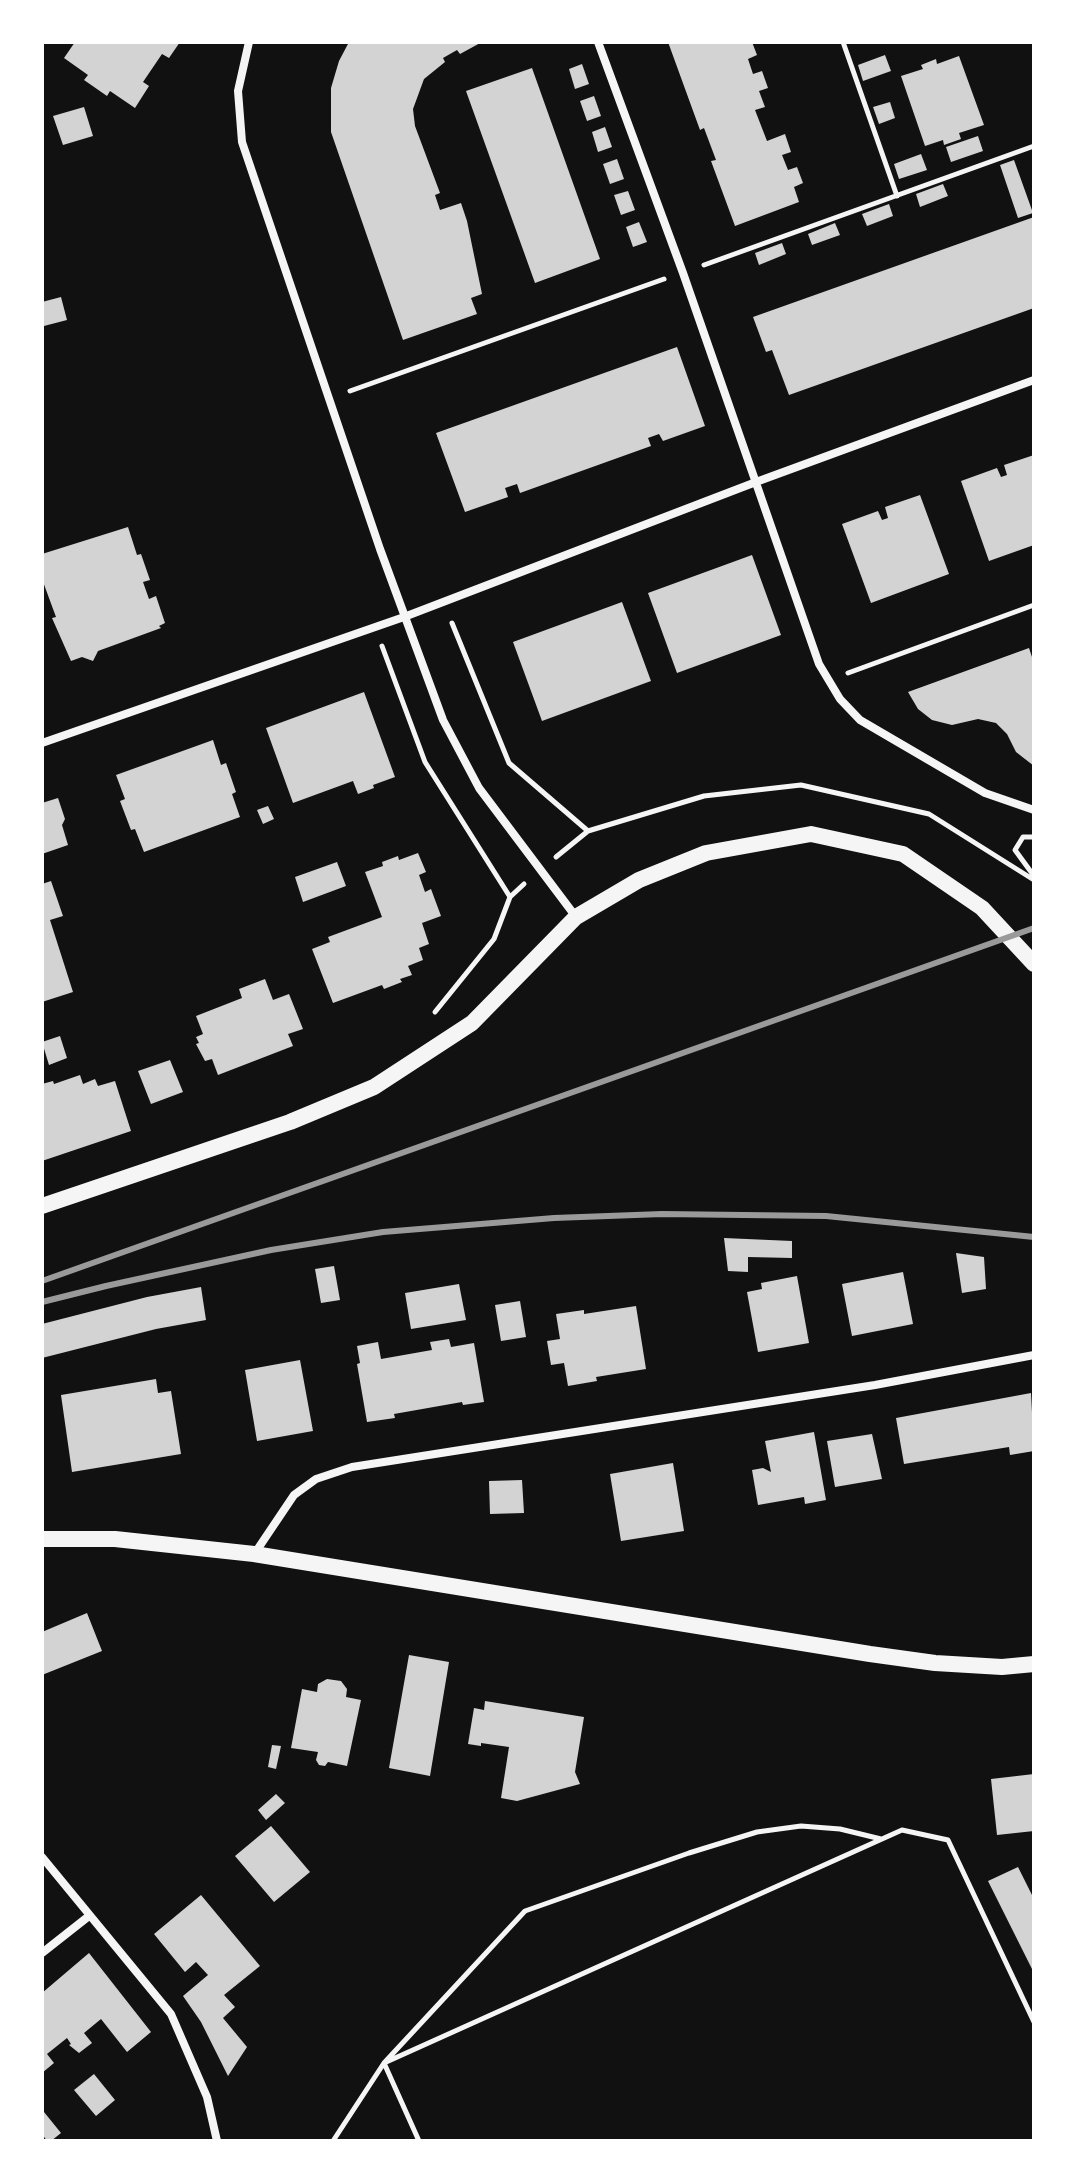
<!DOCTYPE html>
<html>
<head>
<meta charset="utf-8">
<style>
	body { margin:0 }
	#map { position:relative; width:1076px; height:2183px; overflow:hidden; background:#111; font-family:Roboto,sans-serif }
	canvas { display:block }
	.frame { position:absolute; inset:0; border:44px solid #fff; pointer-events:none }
</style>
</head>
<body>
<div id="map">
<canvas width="1076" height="2183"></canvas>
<div class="frame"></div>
</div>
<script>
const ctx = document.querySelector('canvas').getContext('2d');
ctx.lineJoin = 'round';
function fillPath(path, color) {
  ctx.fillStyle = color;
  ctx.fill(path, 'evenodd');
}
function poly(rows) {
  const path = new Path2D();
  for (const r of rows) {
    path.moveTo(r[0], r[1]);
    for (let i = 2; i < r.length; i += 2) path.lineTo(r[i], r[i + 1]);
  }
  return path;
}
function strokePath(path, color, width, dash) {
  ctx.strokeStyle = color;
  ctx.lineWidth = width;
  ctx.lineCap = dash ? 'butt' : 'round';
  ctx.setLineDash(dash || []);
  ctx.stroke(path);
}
const building = poly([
	[75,42,180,42,169,58,162,54,143,82,149,86,135,108,110,91,107,96,84,80,88,75,64,58],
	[349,42,482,42,460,54,457,50,443,58,445,62,424,79,413,109,415,126,440,193,435,195,440,210,461,203,467,221,482,294,471,298,477,314,403,340,331,132,331,88,339,61],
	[668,42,752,42,757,55,748,59,753,74,762,71,768,88,759,91,765,107,755,110,767,141,785,134,791,152,782,155,788,170,797,167,803,183,794,187,799,202,735,226,711,161,716,160,704,128,700,130],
	[885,55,891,71,863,81,858,65],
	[959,56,984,125,959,133,961,139,944,145,943,140,925,146,901,76,923,69,921,65,936,59,937,64],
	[582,64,589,84,575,89,569,69],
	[532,68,600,259,535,283,466,91],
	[594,96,601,116,587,121,580,101],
	[890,102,895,118,879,124,873,107],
	[84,107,93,136,63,145,53,116],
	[605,127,612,147,598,152,592,132],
	[978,136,983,151,951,162,946,147],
	[921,154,927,170,899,179,894,164],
	[617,159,624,179,610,184,603,164],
	[1014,160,1033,213,1018,218,1000,165],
	[943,184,948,196,920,207,916,194],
	[628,191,635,210,621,215,614,195],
	[889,204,893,216,867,226,862,214],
	[1034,217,1034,308,789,395,772,350,766,352,753,317],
	[639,222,647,242,633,247,626,227],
	[835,223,840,235,812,245,808,234],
	[782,243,786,254,759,265,755,253],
	[61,297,67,320,44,326,42,302],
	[677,347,705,426,663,441,659,434,648,438,651,446,520,493,517,484,505,488,508,497,465,512,436,433],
	[1034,455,1034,545,989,561,961,481,997,468,1001,477,1007,475,1004,465],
	[920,495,949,574,871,603,842,524,878,511,882,520,888,518,885,507],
	[128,527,137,555,141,554,150,580,143,582,149,599,156,596,165,623,159,626,161,628,98,651,93,661,82,657,71,661,52,618,56,617,42,579,42,554],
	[752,555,781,635,677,673,648,593],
	[622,602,651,681,542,721,513,642],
	[1029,648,1034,663,1034,766,1016,752,1007,734,996,723,978,719,952,725,932,720,918,709,908,692],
	[364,692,395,777,373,785,374,788,358,794,353,781,293,803,266,728],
	[213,740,221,765,226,763,236,792,232,794,240,817,144,852,135,829,131,830,120,801,125,799,116,775],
	[58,798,65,819,62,825,68,845,42,854,42,803],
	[268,806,274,819,263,824,257,810],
	[418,853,426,872,419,875,425,892,431,889,441,916,422,923,429,944,419,948,423,960,408,966,412,975,400,979,402,982,384,989,382,985,333,1003,312,949,330,942,328,937,382,917,365,872,383,866,382,862,398,856,399,860],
	[337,862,346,886,303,902,295,877],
	[51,881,63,916,50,920,73,992,42,1002,42,884],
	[265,979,273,1000,289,994,303,1029,288,1034,293,1046,218,1075,212,1059,205,1061,196,1044,199,1043,196,1037,203,1034,196,1016,242,998,239,989],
	[60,1036,67,1058,49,1065,42,1042],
	[170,1060,183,1092,151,1104,138,1071],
	[80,1075,83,1084,95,1079,98,1086,115,1081,131,1131,42,1161,42,1084,53,1081,54,1084],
	[724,1238,792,1241,792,1258,748,1257,748,1272,728,1271],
	[956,1253,984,1257,986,1289,962,1293],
	[334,1266,340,1300,321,1303,315,1269],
	[903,1272,913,1324,852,1336,842,1284],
	[797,1276,809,1343,758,1352,747,1292,762,1289,761,1283],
	[459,1284,466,1320,411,1329,405,1293],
	[201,1287,206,1320,156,1329,42,1358,42,1324,147,1297],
	[520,1301,526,1337,501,1341,495,1305],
	[636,1306,646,1369,596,1377,597,1381,568,1386,564,1363,551,1365,547,1341,560,1339,556,1314,584,1310,584,1314],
	[449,1339,451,1347,474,1343,484,1402,463,1405,462,1402,394,1414,395,1418,367,1422,357,1364,360,1363,357,1346,378,1342,381,1359,432,1350,430,1342],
	[300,1360,313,1431,257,1441,245,1370],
	[156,1379,158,1393,171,1391,181,1454,72,1472,61,1395],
	[1031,1393,1034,1451,1010,1455,1009,1447,904,1464,896,1418],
	[814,1432,826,1500,805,1504,804,1497,758,1505,752,1470,763,1468,771,1472,765,1441],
	[872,1434,882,1479,835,1487,827,1441],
	[673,1463,684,1531,621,1541,610,1474],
	[522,1480,524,1513,490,1514,489,1481],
	[87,1613,102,1651,42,1675,42,1632],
	[409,1655,449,1662,430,1776,389,1768],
	[327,1679,341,1681,347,1689,346,1697,361,1700,347,1766,328,1762,325,1766,319,1765,316,1760,318,1752,291,1748,302,1689,317,1692,318,1684],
	[485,1701,584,1717,575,1772,580,1784,517,1801,501,1798,509,1747,481,1743,481,1746,468,1744,474,1708,484,1710],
	[272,1745,281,1746,276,1769,268,1767],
	[1034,1774,1034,1831,997,1835,991,1779],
	[276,1794,285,1803,266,1820,258,1810],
	[271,1826,310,1872,274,1902,235,1856],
	[1018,1867,1034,1899,1034,1973,988,1881],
	[201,1895,260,1966,224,1995,235,2007,223,2018,247,2047,228,2076,201,2022,183,1996,208,1975,196,1962,185,1972,154,1934],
	[89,1953,151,2032,127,2052,101,2019,84,2033,92,2043,79,2053,69,2045,71,2044,67,2038,47,2054,54,2063,42,2073,42,1993],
	[94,2074,115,2100,96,2116,74,2090],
	[44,2112,61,2133,51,2141,47,2141,42,2134,42,2114]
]);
const path = poly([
	[843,42,897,196],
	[704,265,1034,146],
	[350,391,664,279],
	[452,623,509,763,588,831],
	[382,646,425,762,510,897],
	[848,673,1034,605],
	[1034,837,1023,837,1015,850,1034,876],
	[556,857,588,831,704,796,801,785,929,814,1034,880],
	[435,1012,494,939,510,897,524,884],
	[333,2141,384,2063,902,1830,948,1840,1034,2022],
	[419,2141,384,2063,525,1911,689,1853,757,1832,801,1826,840,1829,881,1839]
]);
const minor = poly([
	[249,42,238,91,242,142,380,549,443,720,479,788,576,917],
	[598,42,683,273,819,664,840,699,860,720,985,793,1034,810],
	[42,743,404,617,756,482,1034,380],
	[255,1553,294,1495,316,1479,352,1467,875,1385,1034,1355],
	[42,1857,171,2014,207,2097,217,2141],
	[42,1953,89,1916]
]);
const secondary = poly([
	[42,1206,290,1122,374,1087,472,1023,576,917,639,880,706,853,811,834,903,854,982,908,1034,964],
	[42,1539,115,1539,254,1554,870,1654,935,1663,1002,1667,1034,1664]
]);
const rail = poly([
	[42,1281,1034,928],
	[42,1302,106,1286,271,1250,383,1232,554,1218,662,1214,826,1216,1034,1237]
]);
fillPath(building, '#d3d3d3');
strokePath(path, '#f5f5f5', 5);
strokePath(minor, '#f5f5f5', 8);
strokePath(secondary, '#f5f5f5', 16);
strokePath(rail, '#9a9a9a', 6);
</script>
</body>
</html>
